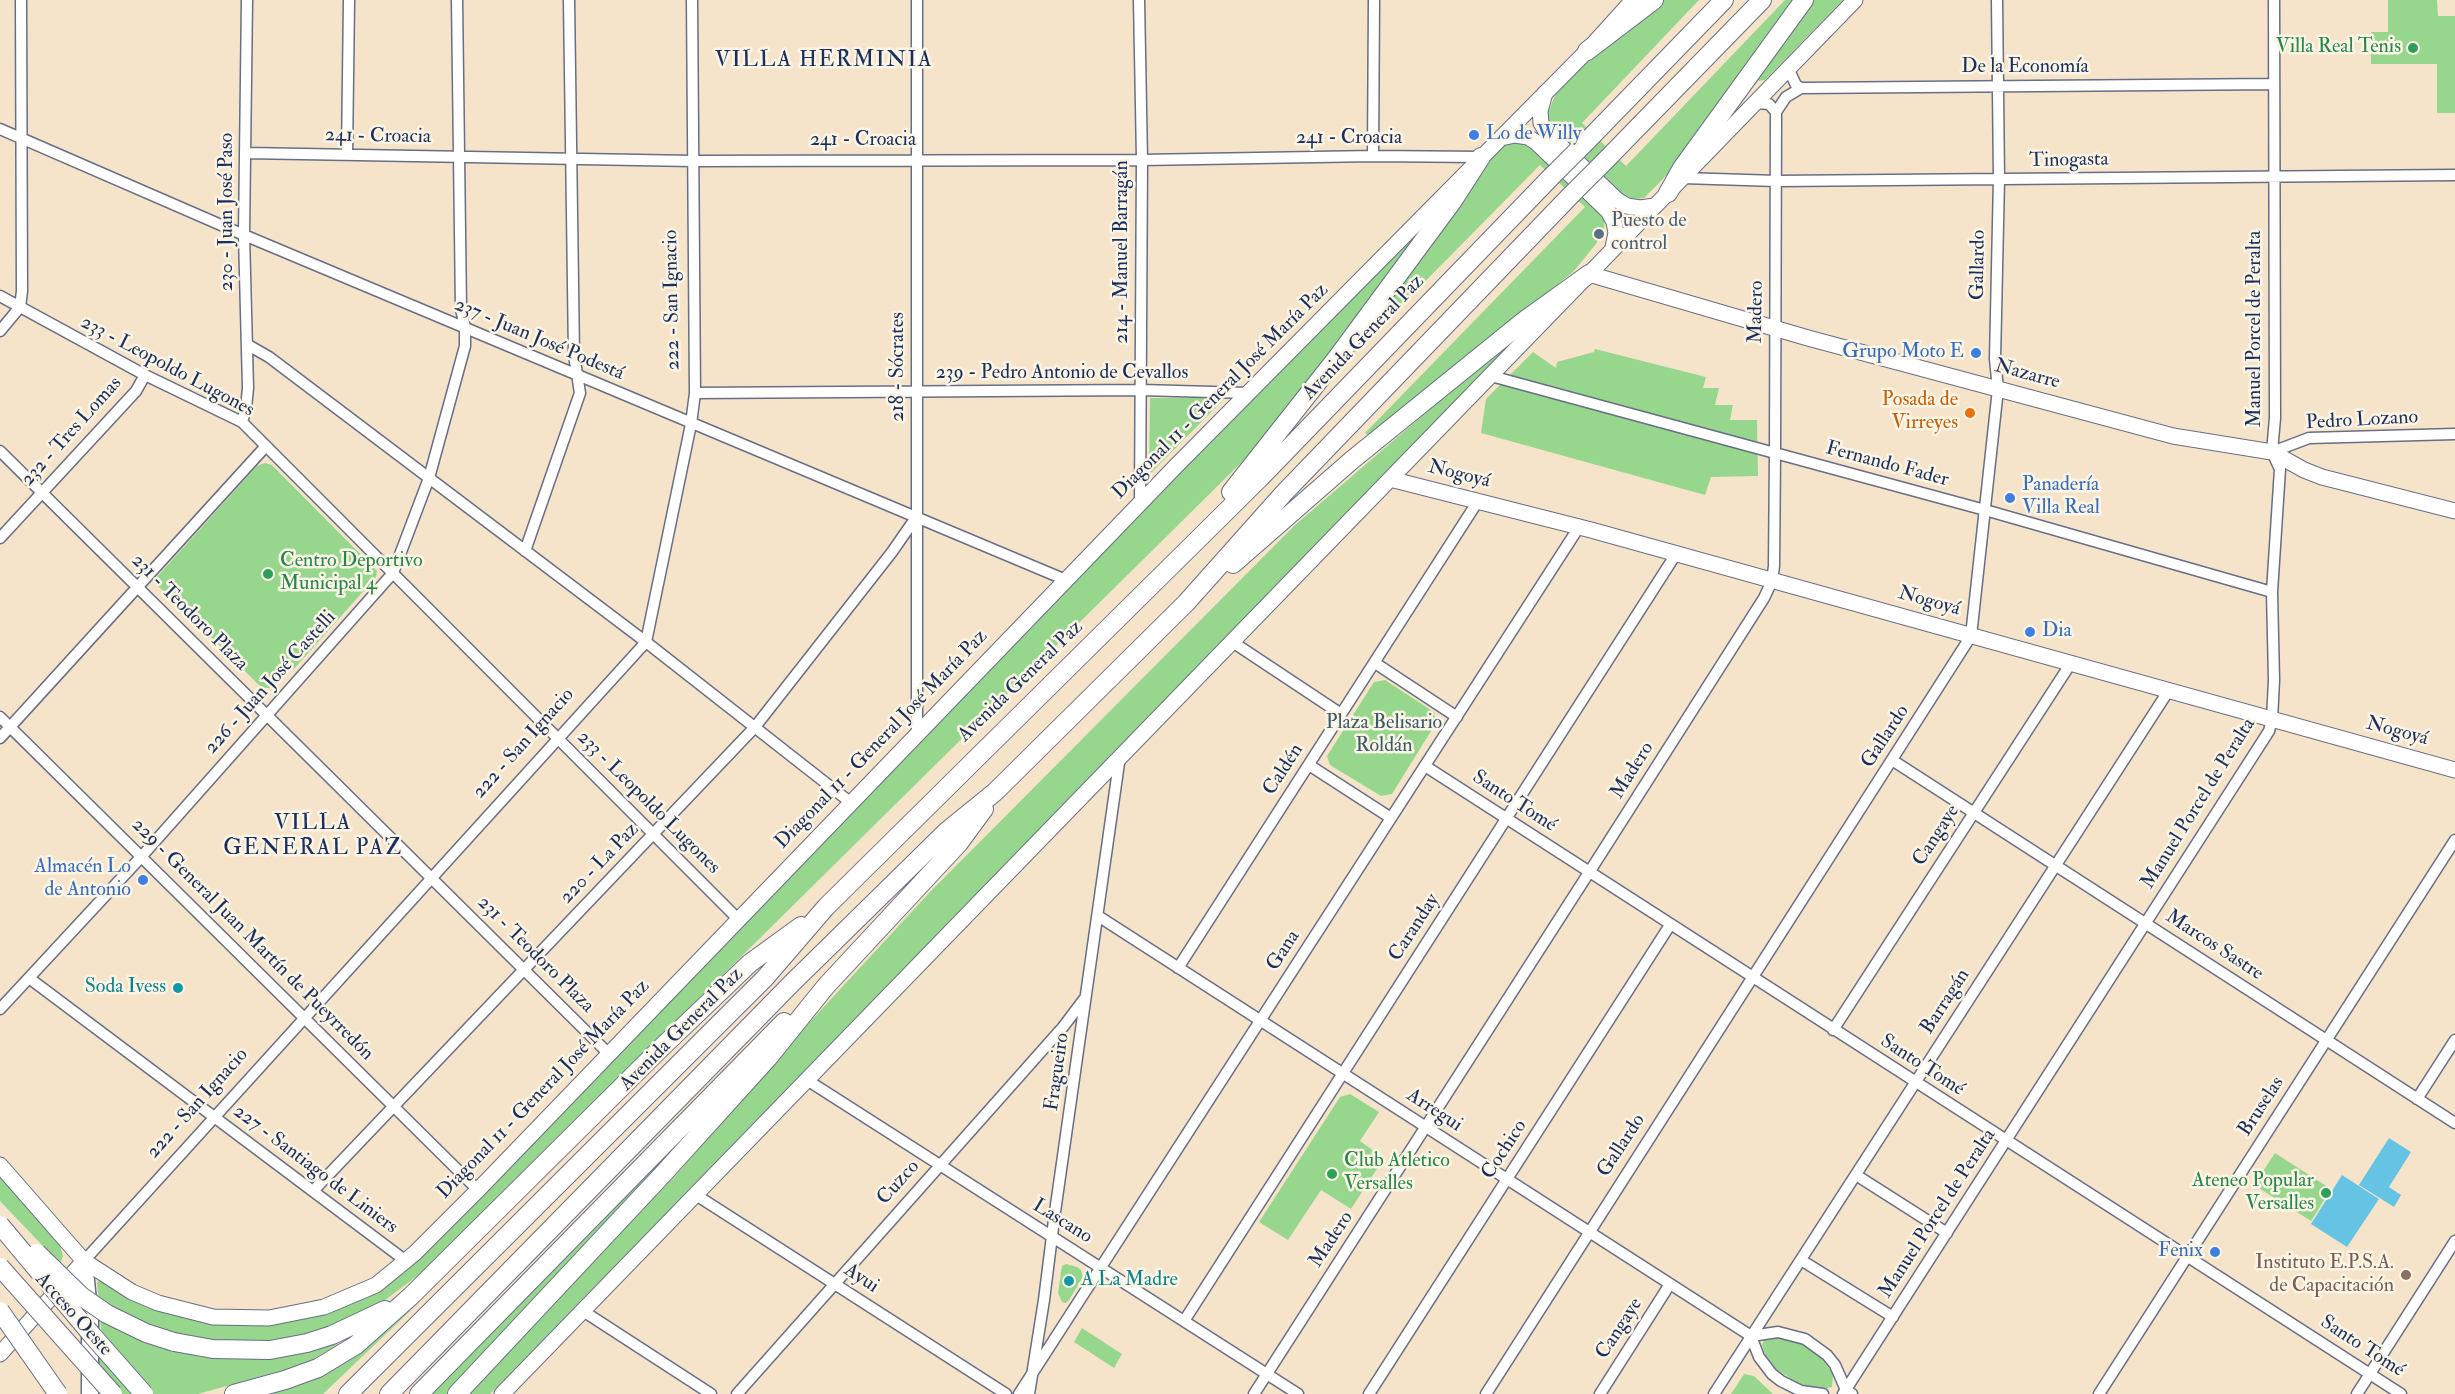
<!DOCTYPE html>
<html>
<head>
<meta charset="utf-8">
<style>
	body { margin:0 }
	canvas { display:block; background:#f6e4ca }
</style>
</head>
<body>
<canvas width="2455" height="1394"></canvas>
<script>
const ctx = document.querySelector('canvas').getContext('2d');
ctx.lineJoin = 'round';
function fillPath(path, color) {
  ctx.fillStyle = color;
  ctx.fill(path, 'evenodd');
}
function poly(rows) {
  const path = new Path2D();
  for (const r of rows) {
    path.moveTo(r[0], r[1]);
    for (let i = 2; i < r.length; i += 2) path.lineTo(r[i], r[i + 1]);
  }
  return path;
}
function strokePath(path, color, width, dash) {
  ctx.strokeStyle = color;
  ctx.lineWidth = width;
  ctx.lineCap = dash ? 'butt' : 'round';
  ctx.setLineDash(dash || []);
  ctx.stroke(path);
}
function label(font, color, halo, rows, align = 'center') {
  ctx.font = font + ' "IM FELL Double Pica",serif';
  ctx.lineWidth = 5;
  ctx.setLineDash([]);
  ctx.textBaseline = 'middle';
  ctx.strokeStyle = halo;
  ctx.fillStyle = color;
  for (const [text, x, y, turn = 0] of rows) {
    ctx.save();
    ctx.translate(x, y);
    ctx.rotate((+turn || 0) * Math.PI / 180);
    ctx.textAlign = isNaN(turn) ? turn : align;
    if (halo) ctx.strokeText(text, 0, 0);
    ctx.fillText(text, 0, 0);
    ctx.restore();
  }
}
const green = poly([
	[1660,0,1699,0,1582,123,1626,166,1785,0,1799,0,1695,142,1661,181,1644,198,1634,199,1624,196,1549,123,1547,114,1556,94,1581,66],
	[1812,0,1843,0,1765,80,1757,81,1754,77],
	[2388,0,2437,0,2438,16,2455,16,2455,113,2437,113,2437,64,2371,64,2371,32,2388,32],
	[1508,141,1527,141,1605,216,1604,228,1596,244,1573,272,1369,436,1365,433,1585,207,1540,165,1320,388,1484,161],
	[1456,187,1300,400,1251,453,421,1273,368,1313,309,1336,280,1343,249,1347,213,1344,166,1334,121,1312,120,1325,170,1345,241,1356,287,1352,335,1340,338,1344,305,1364,198,1394,97,1394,101,1327,97,1282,102,1280,134,1298,172,1312,243,1324,282,1322,327,1314,358,1301,404,1273,483,1188],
	[1519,333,1521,335,1376,482,490,1394,429,1394,682,1135,685,1138,626,1225,675,1176,796,1037,929,893,1295,525],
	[1595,349,1706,377,1703,388,1719,388,1715,405,1733,405,1730,420,1757,420,1758,476,1711,477,1705,495,1481,433,1486,399,1533,352,1556,368,1557,362,1594,352],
	[1150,398,1225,398,1149,475],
	[265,463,272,465,377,571,376,577,293,670,290,667,271,688,262,688,156,584,156,578,257,466],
	[1385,680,1434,712,1436,723,1392,794,1381,796,1330,765,1327,756,1374,682],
	[1350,1094,1379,1112,1360,1141,1384,1158,1351,1209,1321,1190,1288,1240,1259,1222,1340,1097],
	[2275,1153,2331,1189,2311,1221,2254,1185],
	[0,1174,58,1238,63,1256,60,1264,0,1201],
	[1066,1264,1077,1267,1081,1270,1083,1277,1069,1300,1066,1303,1062,1302,1058,1293,1062,1266],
	[408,1307,410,1311,323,1394,261,1394],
	[1082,1328,1122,1354,1114,1368,1074,1342],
	[1772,1336,1799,1342,1818,1354,1833,1374,1832,1387,1824,1389,1808,1387,1796,1382,1776,1369,1765,1354,1762,1345,1764,1340],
	[1744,1374,1754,1376,1773,1394,1731,1394]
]);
const water = poly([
	[2389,1138,2411,1152,2389,1187,2401,1195,2394,1207,2359,1185],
	[2342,1175,2379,1199,2347,1247,2311,1224]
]);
const street = poly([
	[1139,0,1142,160,1140,503],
	[1788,68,1796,85,1801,88,2274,84],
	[1776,112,1786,97,1801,88],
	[0,129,244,235,1066,580],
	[246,153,693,161,1142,160,1373,156,1481,157],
	[347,154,349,0],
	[1373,156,1374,0],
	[1683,178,1777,181,2455,175],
	[0,296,145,375,242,422,738,919],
	[0,331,20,307,22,291,21,0],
	[248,345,269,357,646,642,850,802],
	[1491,376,1985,510,2272,592],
	[695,393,1140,390,1249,393],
	[242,422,246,408,248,388,244,235,247,0],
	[0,451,609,1054],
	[2272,452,2309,438,2455,434],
	[0,538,136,391,145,375],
	[525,551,580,393,574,355,569,0],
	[1231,641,1341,714],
	[1375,663,1457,717],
	[0,717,478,1190],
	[917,734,917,0],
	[0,738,266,446],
	[1892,760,2455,1123],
	[1309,765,1391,818],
	[1425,766,2401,1394],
	[1098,916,1751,1336],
	[1178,968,1478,501],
	[29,978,406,1261],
	[0,1009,142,856,393,573,429,478,465,346,465,327,461,309,457,0],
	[1833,1030,2071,663],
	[807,1080,1298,1394],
	[2417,1099,2455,1040],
	[1856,1175,1947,1233],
	[313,1191,755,727,892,552,917,516],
	[696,1195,1006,1394],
	[1801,1260,1893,1317],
	[84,1261,646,642,691,424,695,393,692,0],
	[583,1311,711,1394],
	[1184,1321,1676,554],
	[1751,1336,1778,1332,1805,1339,1827,1355,1835,1365,1846,1390,1852,1394],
	[1751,1336,1759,1357,1772,1374,1781,1381,1801,1391,1823,1394],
	[737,1394,1063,1027,1085,998],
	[1019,1394,1579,527],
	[1029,1394,1044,1300,1055,1212,1120,756],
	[1254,1394,1597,860,1764,598,1772,581,1774,566,1775,453,1776,112,1769,104,1756,103],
	[1369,1394,1670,925],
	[1486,1394,1971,636,1998,389,1995,359,1999,179,1997,0],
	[1600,1394,1670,1284],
	[1714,1394,2169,690],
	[1843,1394,2269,731,2272,720,2274,680,2272,592,2280,469,2272,452,2275,418,2274,0],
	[2099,1394,2455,840],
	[2357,1394,2455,1241]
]);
const secondary = poly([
	[1545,93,1540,111,1541,123,1547,133,1617,200,1627,206,1640,208,1655,206],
	[1501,138,1515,135,1528,137,1537,143,1608,211,1614,222,1616,233,1613,247],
	[1589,274,1808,338,2173,436,2272,452,2304,470,2322,477,2455,511],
	[1390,479,1591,530,2455,770],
	[0,1165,84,1261,132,1292,158,1303,213,1317,269,1318,324,1307,376,1285,415,1253,478,1190,1176,466,1587,51,1633,0],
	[0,1354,84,1261],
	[502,1394,1855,0]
]);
const primary = poly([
	[84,1261,90,1321,90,1394]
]);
const highway = poly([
	[1587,51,1654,0],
	[1586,142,1724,0],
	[1605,161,1762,0],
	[1668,193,1682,168,1804,0],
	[1231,492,1336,359,1452,202,1481,157],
	[1233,564,1352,460,1525,320,1589,274],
	[174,1342,213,1349,270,1350,307,1343,332,1335,385,1310],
	[234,1394,285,1380,318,1368,356,1345,411,1296,661,1048,750,963,801,926],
	[348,1394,765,978,826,907,1260,478,1551,177],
	[389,1394,792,983,947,831,995,792,1186,603,1284,493,1571,195],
	[419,1394,784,1022],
	[457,1394,663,1174,768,1058,826,986,959,843,984,809]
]);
const highwayBridge = poly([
	[1551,177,1586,142],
	[1571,195,1605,161],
	[0,1225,92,1335,144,1394],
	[37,1253,81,1296,107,1314,146,1333,174,1342],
	[0,1267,113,1394],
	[0,1311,58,1394]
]);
const markers = [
	[2413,48,6,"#2e9e5b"],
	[1474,135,6,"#3f7fe0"],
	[1599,234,6,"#5c6f8a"],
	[1976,353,6,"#3f7fe0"],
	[1970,413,6,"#e8710a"],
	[2010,498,6,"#3f7fe0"],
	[268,574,6,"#2e9e5b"],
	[2030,632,6,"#3f7fe0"],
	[143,880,6,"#3f7fe0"],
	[178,988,6,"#0f9aa8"],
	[1332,1174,6,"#2e9e5b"],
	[2326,1193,6,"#2e9e5b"],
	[2215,1252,6,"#3f7fe0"],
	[2406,1275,6,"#8d6e63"],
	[1069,1281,6,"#0f9aa8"]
];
const leisureNames = [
	["Villa Real Tenis",2401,48],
	["Centro Deportivo",280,562,"left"],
	["Municipal 4",280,585,"left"],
	["Club Atletico",1344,1162,"left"],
	["Versalles",1344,1185,"left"],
	["Ateneo Popular",2314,1182],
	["Versalles",2314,1205]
];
const streetNames = [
	["De la Economía",2025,68],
	["241 - Croacia",378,137,1],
	["241 - Croacia",1349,139],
	["241 - Croacia",863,141],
	["Tinogasta",2069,161,-1],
	["230 - Juan José Paso",228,212,-90],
	["214 - Manuel Barragán",1123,252,-90],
	["Gallardo",1979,265,-89],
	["222 - San Ignacio",673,300,-91],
	["Madero",1757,312,-89],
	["Manuel Porcel de Peralta",2256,329,-90],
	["Avenida General Paz",1364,338,-46],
	["237 - Juan José Podestá",539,340,23],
	["233 - Leopoldo Lugones",167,367,28],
	["218 - Sócrates",899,367,-90],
	["239 - Pedro Antonio de Cevallos",1062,374],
	["Nazarre",2027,375,15],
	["Diagonal 11 - General José María Paz",1221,392,-45],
	["Pedro Lozano",2362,421,-3],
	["232 - Tres Lomas",72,432,-48],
	["Fernando Fader",1887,465,15],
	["Nogoyá",1459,475,14],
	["Nogoyá",1929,602,16],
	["231 - Teodoro Plaza",189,613,45],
	["Avenida General Paz",1021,682,-44],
	["226 - Juan José Castelli",271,683,-48],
	["Nogoyá",2397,732,15],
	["Gallardo",1886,737,-57],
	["Diagonal 11 - General José María Paz",882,740,-46],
	["222 - San Ignacio",524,744,-48],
	["Caldén",1284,770,-57],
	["Madero",1633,771,-58],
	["Santo Tomé",1514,802,33],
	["233 - Leopoldo Lugones",648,803,45],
	["Manuel Porcel de Peralta",2199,804,-58],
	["Cangaye",1937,836,-57],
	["220 - La Paz",600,864,-46],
	["Caranday",1415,928,-57],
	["229 - General Juan Martín de Pueyrredón",252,940,45],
	["Marcos Sastre",2214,946,33],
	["Gana",1284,951,-57],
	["231 - Teodoro Plaza",535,955,45],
	["Barragán",1946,1002,-57],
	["Avenida General Paz",682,1030,-45],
	["Santo Tomé",1922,1066,33],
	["Fragueiro",1058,1072,-82],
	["Diagonal 11 - General José María Paz",544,1090,-46],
	["222 - San Ignacio",198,1104,-48],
	["Bruselas",2262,1107,-57],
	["Arregui",1434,1111,33],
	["Gallardo",1622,1146,-57],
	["Cochico",1505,1150,-57],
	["227 - Santiago de Liniers",315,1170,37],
	["Cuzco",899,1183,-48],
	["Manuel Porcel de Peralta",1938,1214,-57],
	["Lascano",1062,1222,32],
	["Madero",1332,1240,-57],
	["Ayui",861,1279,33],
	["Acceso Oeste",73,1315,48],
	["Cangaye",1620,1329,-57],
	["Santo Tomé",2362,1347,33]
];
const shopNames = [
	["Lo de Willy",1486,135],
	["Grupo Moto E",1964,353,"right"],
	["Panadería",2022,486],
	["Villa Real",2022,509],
	["Dia",2042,632],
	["Almacén Lo",131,868,"right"],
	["de Antonio",131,891,"right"],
	["Fenix",2203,1252,"right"]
];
const serviceNames = [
	["Puesto de",1611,222],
	["control",1611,245]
];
const foodNames = [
	["Posada de",1958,401],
	["Virreyes",1958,424]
];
const parkNames = [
	["Plaza Belisario",1384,724],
	["Roldán",1384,747]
];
const cultureNames = [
	["Soda Ivess",166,988],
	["A La Madre",1081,1281,"left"]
];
const educationNames = [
	["Instituto E.P.S.A.",2394,1264],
	["de Capacitación",2394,1287]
];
const quarterNames = [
	["VILLA HERMINIA",824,61],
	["VILLA",313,824],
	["GENERAL PAZ",313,849]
];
fillPath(green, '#97d78d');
fillPath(water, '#65c4e3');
strokePath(street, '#686e84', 13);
strokePath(secondary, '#686e84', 17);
strokePath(primary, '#686e84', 19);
strokePath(highway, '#686e84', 20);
strokePath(street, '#fff', 10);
strokePath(secondary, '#fff', 15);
strokePath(primary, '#fff', 16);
strokePath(highway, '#fff', 18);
strokePath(highwayBridge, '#686e84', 20, []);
strokePath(highwayBridge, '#fff', 18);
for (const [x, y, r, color] of markers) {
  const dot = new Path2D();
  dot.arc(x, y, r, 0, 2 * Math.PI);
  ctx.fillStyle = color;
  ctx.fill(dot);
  strokePath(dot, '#fcf5e5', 2);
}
label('20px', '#27864d', '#fcf5e5', leisureNames, 'right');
label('20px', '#1b2f5e', '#fcf5e5', streetNames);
label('20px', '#366cbe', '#fcf5e5', shopNames, 'left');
label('20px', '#4e5e75', '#fcf5e5', serviceNames, 'left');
label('20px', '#c56008', '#fcf5e5', foodNames, 'right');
label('20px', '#3a596a', '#fcf5e5', parkNames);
label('20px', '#0d838f', '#fcf5e5', cultureNames, 'right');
label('20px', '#785e54', '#fcf5e5', educationNames, 'right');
ctx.letterSpacing = '1.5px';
label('22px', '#1b2f5e', '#fcf5e5', quarterNames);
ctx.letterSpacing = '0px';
</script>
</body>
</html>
